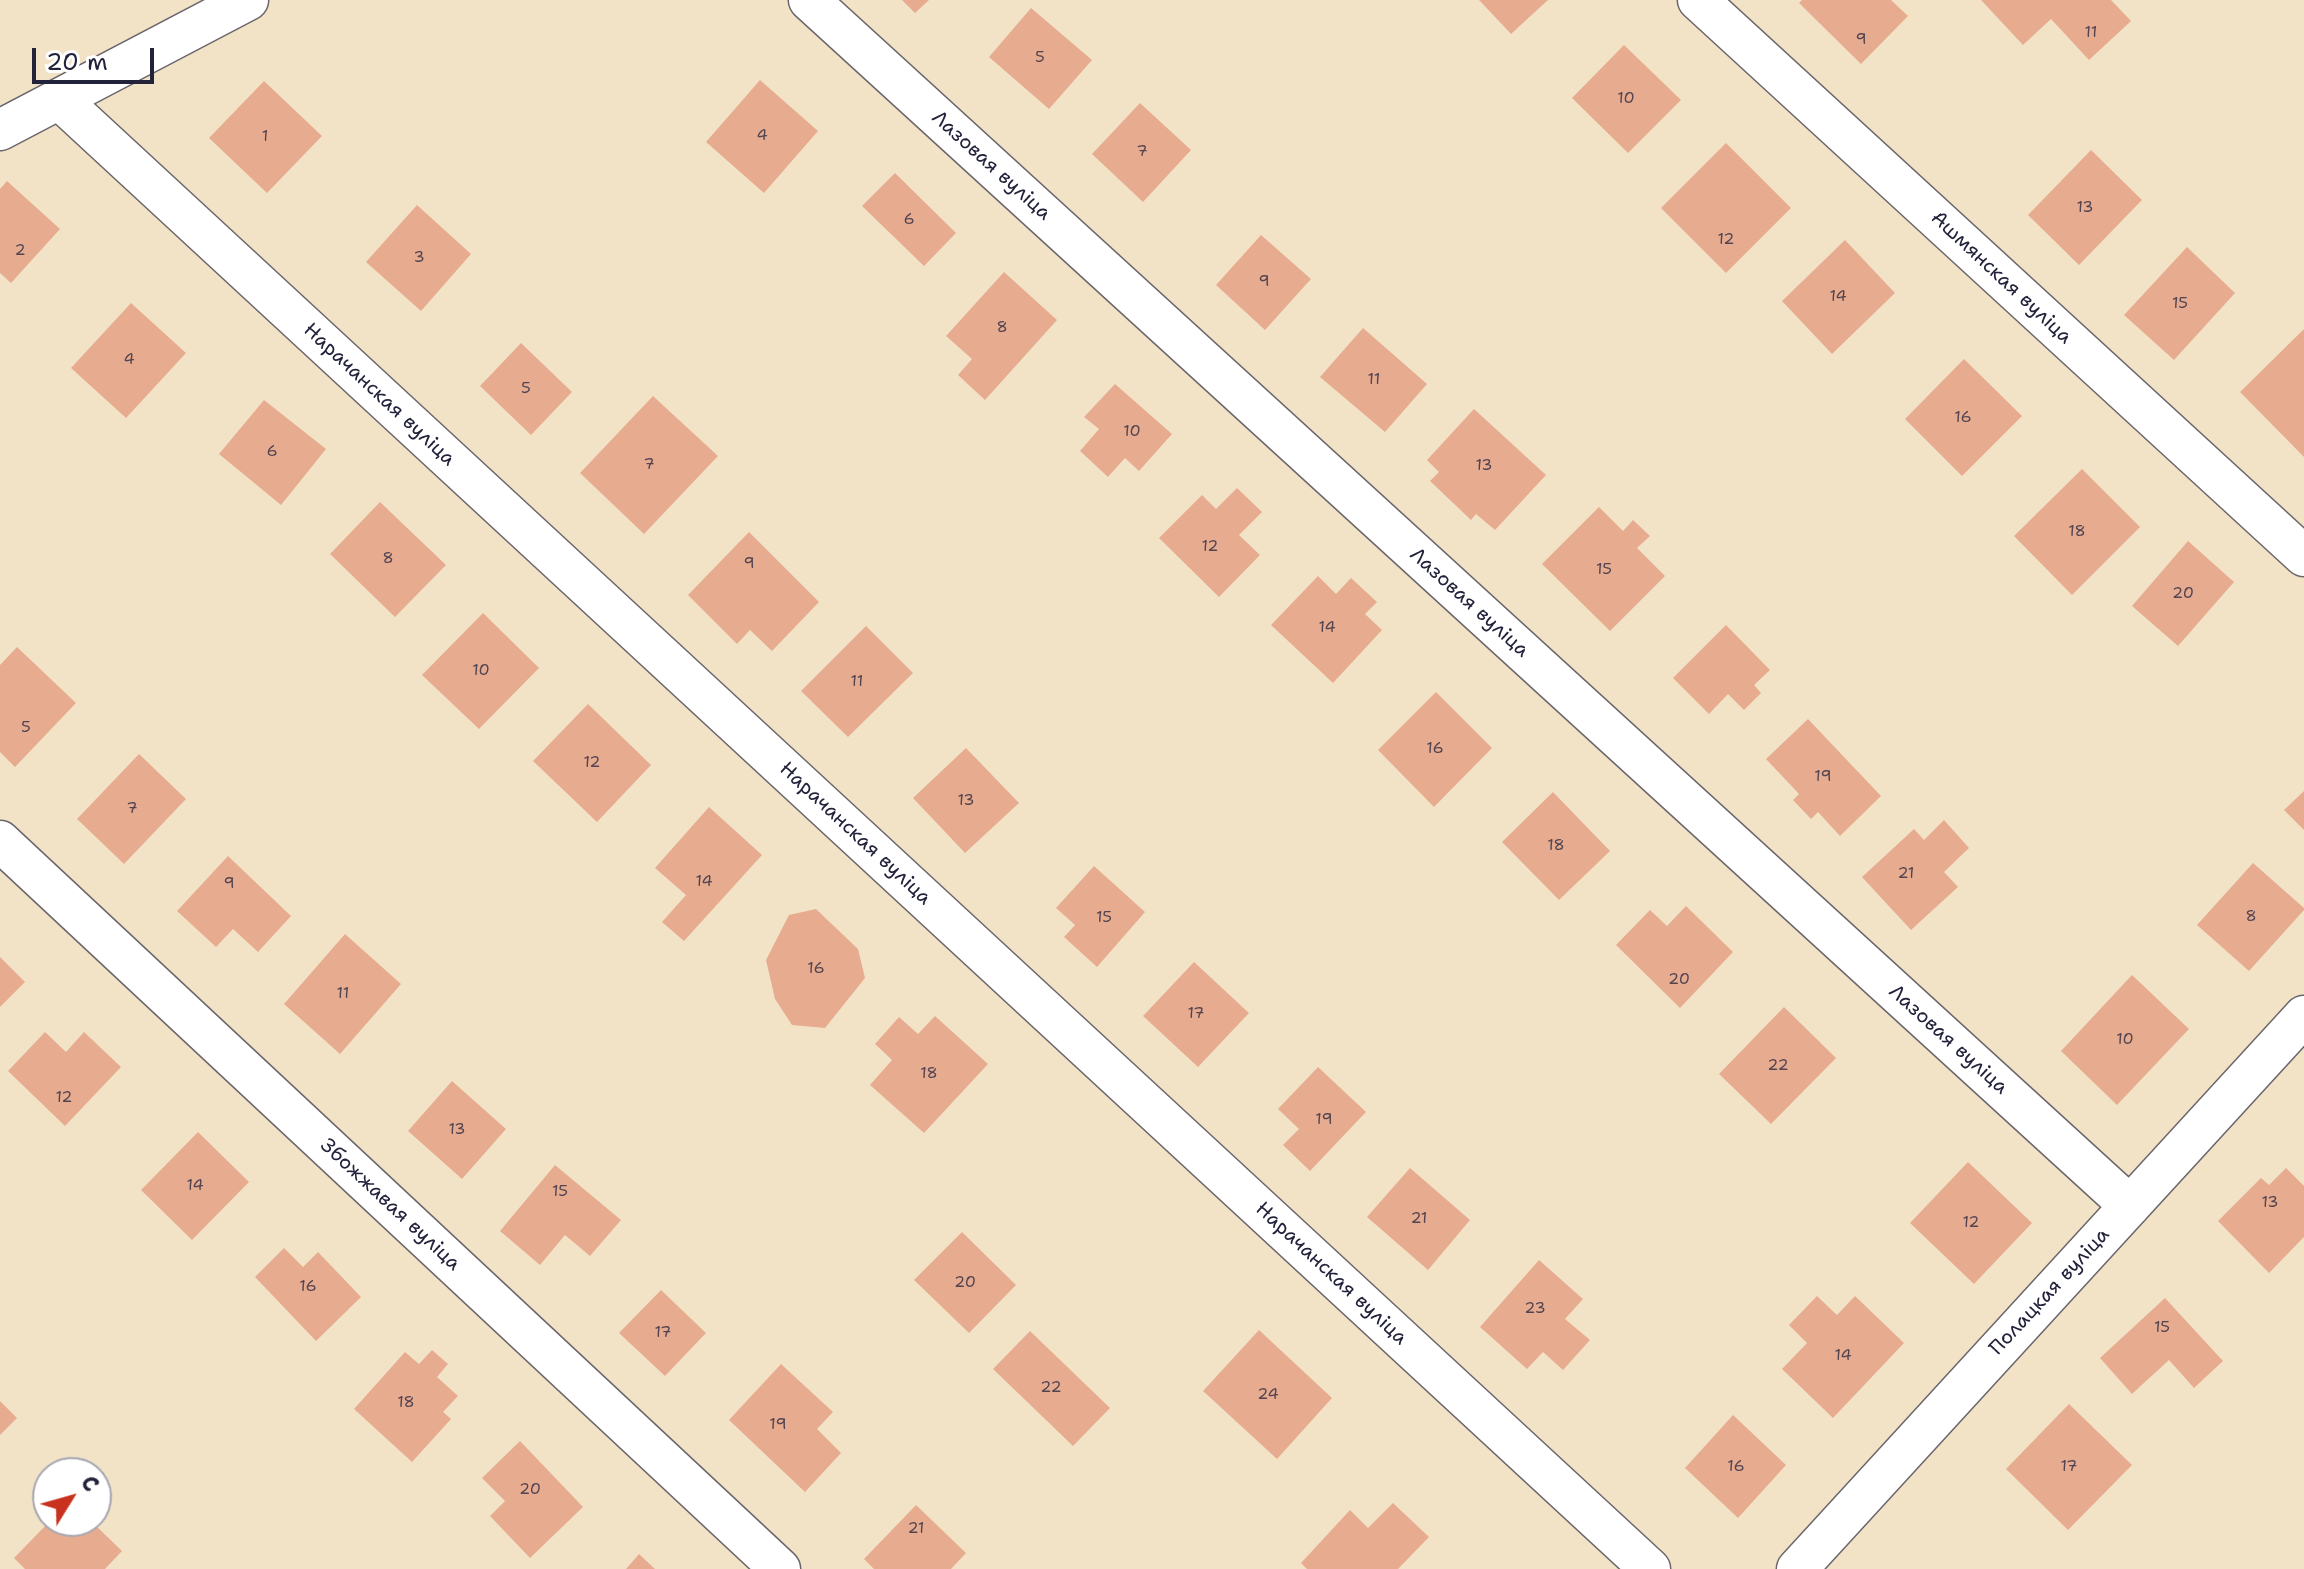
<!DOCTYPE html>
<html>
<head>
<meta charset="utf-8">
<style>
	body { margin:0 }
	#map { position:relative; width:2304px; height:1569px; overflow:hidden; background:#f2e3c7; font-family:"Shantell Sans",sans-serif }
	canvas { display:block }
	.north { position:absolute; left:32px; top:1457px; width:80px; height:80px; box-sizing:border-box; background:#fff; border:2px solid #a7a7b1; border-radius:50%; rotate:53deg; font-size:22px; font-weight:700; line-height:32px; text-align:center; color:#22223b }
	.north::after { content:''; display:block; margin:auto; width:28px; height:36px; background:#c8321e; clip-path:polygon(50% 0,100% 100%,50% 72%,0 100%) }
	.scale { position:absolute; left:32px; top:48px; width:122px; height:36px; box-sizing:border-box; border:4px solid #22223b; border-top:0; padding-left:10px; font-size:24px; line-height:28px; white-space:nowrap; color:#22223b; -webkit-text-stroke:6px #fff; paint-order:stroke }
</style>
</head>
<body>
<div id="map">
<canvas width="2304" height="1569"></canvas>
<div class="north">С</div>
<div class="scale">20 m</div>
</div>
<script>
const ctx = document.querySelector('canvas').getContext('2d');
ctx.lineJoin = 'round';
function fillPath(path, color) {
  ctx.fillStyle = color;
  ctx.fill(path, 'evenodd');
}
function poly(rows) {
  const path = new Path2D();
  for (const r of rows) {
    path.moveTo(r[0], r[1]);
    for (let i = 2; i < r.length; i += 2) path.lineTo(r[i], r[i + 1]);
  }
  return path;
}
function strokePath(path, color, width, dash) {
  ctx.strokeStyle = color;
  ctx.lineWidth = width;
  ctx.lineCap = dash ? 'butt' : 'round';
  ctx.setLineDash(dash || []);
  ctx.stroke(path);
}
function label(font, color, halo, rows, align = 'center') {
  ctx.font = font + ' "Shantell Sans",sans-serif';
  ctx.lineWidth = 6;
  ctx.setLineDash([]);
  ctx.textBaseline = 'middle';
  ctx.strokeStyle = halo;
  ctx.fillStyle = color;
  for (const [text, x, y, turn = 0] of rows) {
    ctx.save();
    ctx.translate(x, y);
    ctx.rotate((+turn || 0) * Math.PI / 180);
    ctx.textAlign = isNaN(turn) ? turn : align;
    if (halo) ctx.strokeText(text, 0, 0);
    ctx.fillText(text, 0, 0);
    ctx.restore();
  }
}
const building = poly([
	[902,0,929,0,915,13],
	[1479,0,1548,0,1511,34],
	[1802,0,1891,0,1908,16,1861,64,1799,3],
	[1981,0,2111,0,2131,21,2089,60,2051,19,2023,45],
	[1031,8,1092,60,1049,109,989,57],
	[1624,45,1681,100,1628,153,1572,98],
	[760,80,818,131,764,193,706,142],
	[264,81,322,136,267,193,209,138],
	[1140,103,1191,150,1143,202,1092,154],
	[1726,143,1791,208,1726,273,1661,208],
	[2091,150,2142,200,2079,265,2028,215],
	[895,173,956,233,924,266,862,206],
	[7,181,60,229,11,283,0,273,0,189],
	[417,205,471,254,421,311,366,262],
	[1261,235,1311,279,1265,330,1216,285],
	[1845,240,1895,293,1832,354,1782,301],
	[2187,247,2235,293,2174,360,2124,315],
	[1004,272,1057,320,985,400,958,375,972,359,946,336],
	[131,303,186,353,126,418,71,368],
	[1363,328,1427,384,1385,432,1320,377],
	[2304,329,2304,457,2240,392],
	[521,343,572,392,531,435,480,386],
	[1964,359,2022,416,1962,476,1905,419],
	[1115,384,1172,434,1139,471,1125,458,1108,477,1080,451,1099,429,1084,417],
	[653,396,718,456,644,534,580,473],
	[264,400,326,449,281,505,219,454],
	[1474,409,1546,475,1495,530,1476,514,1471,520,1430,481,1439,472,1427,460],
	[2082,469,2140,527,2072,595,2014,536],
	[1237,488,1262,512,1239,535,1260,555,1219,597,1159,538,1202,495,1216,509],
	[380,502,446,565,395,617,330,554],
	[1599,507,1623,531,1633,520,1650,536,1637,548,1665,576,1610,631,1542,564],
	[749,532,819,602,772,651,750,630,737,644,688,595],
	[2188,541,2234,582,2178,646,2132,606],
	[1318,576,1336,594,1351,578,1377,602,1365,614,1382,630,1333,683,1271,625],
	[483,613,539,668,479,729,422,675],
	[1726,625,1770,670,1754,685,1761,693,1744,710,1728,694,1709,714,1673,678],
	[866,626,913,673,848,737,801,691],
	[17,647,76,703,15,767,0,752,0,665],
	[1436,692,1492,748,1434,807,1378,750],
	[588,704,651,765,597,822,533,761],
	[1808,719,1881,796,1840,836,1818,812,1811,819,1793,800,1799,794,1766,759],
	[966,748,1019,803,965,853,913,798],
	[139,754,186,799,124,864,77,819],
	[2304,791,2304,830,2284,810],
	[1553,792,1610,851,1559,900,1502,842],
	[709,807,762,855,684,941,662,922,686,895,655,868],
	[1944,820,1969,848,1944,872,1958,887,1911,930,1862,877,1914,829,1924,840],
	[228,856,291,916,258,952,233,929,216,947,177,911],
	[2253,863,2304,908,2304,910,2249,971,2197,925],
	[1094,866,1145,912,1097,967,1064,937,1075,925,1056,908],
	[1686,906,1733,952,1680,1008,1616,945,1650,910,1667,926],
	[816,909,858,949,865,978,825,1028,792,1025,775,999,766,960,789,915],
	[345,934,401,984,340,1054,284,1004],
	[0,957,25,982,0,1007],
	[1194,962,1249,1013,1198,1067,1143,1016],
	[2132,975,2189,1029,2117,1105,2061,1051],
	[1784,1007,1836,1058,1771,1124,1719,1074],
	[935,1016,988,1064,924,1133,870,1085,892,1060,875,1044,899,1017,918,1034],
	[45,1032,66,1052,84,1032,121,1067,65,1126,8,1071],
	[1318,1067,1366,1112,1310,1171,1283,1145,1299,1129,1278,1109],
	[452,1081,506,1129,462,1179,408,1131],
	[198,1132,249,1182,192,1240,141,1190],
	[1968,1162,2032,1223,1974,1284,1910,1223],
	[555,1165,621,1220,590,1256,565,1235,540,1265,500,1231],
	[1410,1168,1470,1220,1428,1270,1367,1217],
	[2286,1168,2304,1186,2304,1237,2269,1273,2218,1221,2261,1178,2269,1185],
	[962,1232,1016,1285,969,1333,914,1280],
	[284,1248,303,1267,318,1252,361,1297,316,1341,255,1277],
	[1539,1260,1583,1299,1565,1319,1590,1340,1563,1370,1543,1352,1527,1369,1480,1327],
	[661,1290,706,1333,665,1376,619,1333],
	[1817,1296,1837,1315,1855,1296,1904,1343,1833,1418,1782,1369,1807,1343,1789,1325],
	[2165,1298,2223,1361,2194,1388,2169,1360,2132,1394,2100,1358],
	[1259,1330,1332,1398,1277,1459,1203,1391],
	[1030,1331,1110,1408,1073,1446,993,1369],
	[432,1350,448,1364,437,1377,458,1396,443,1412,451,1419,412,1462,354,1409,405,1352,419,1364],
	[781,1364,833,1412,817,1429,841,1453,805,1492,729,1420],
	[0,1401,17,1418,0,1435],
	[2069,1404,2132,1465,2068,1530,2006,1469],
	[1733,1415,1786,1465,1738,1518,1685,1468],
	[520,1441,583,1507,530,1558,490,1516,505,1501,482,1478],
	[1393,1503,1429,1537,1398,1569,1307,1569,1301,1563,1350,1510,1368,1528],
	[916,1505,966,1553,951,1569,874,1569,864,1559],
	[50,1521,91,1521,122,1551,105,1569,25,1569,14,1558],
	[639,1554,655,1569,626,1569]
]);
const minor = poly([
	[809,0,2130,1206],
	[1698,0,2304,556],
	[59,99,1650,1569],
	[0,130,248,0],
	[0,841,780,1569],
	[1797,1569,2304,1016]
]);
const numberNames = [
	["11",2091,33],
	["9",1861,40],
	["5",1040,58],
	["10",1626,99],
	["4",762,136],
	["1",265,137],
	["7",1142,152],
	["13",2085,208],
	["6",909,220],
	["12",1726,240],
	["2",20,251],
	["3",419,258],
	["9",1264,282],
	["14",1838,297],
	["15",2180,304],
	["8",1002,328],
	["4",129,360],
	["11",1374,380],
	["5",526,389],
	["16",1963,418],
	["10",1132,432],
	["6",272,452],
	["7",649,465],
	["13",1484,466],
	["18",2077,532],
	["12",1210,547],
	["8",388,559],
	["9",749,564],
	["15",1604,570],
	["20",2183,594],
	["14",1327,628],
	["10",481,671],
	["11",857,682],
	["5",26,728],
	["16",1435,749],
	["12",592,763],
	["19",1823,777],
	["13",966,801],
	["7",132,809],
	["18",1556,846],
	["21",1906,874],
	["14",704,882],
	["9",229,884],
	["8",2251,917],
	["15",1104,918],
	["16",816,969],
	["20",1679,980],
	["11",343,994],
	["17",1196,1014],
	["10",2125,1040],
	["22",1778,1066],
	["18",929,1074],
	["12",64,1098],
	["19",1324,1120],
	["13",457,1130],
	["14",195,1186],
	["15",560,1192],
	["13",2270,1203],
	["21",1419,1219],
	["12",1971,1223],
	["20",965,1283],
	["16",308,1287],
	["23",1535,1309],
	["15",2162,1328],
	["17",663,1333],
	["14",1843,1356],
	["22",1051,1388],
	["24",1268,1395],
	["18",406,1403],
	["19",778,1425],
	["16",1736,1467],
	["17",2069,1467],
	["20",530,1490],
	["21",916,1529]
];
const streetNames = [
	["Лазовая вуліца",991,166,42],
	["Ашмянская вуліца",2001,278,43],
	["Нарачанская вуліца",379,395,43],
	["Лазовая вуліца",1469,603,42],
	["Нарачанская вуліца",855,834,43],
	["Лазовая вуліца",1948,1040,42],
	["Збожжавая вуліца",390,1205,43],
	["Нарачанская вуліца",1331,1274,43],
	["Полацкая вуліца",2050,1292,-47]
];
fillPath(building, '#e7ac90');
strokePath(minor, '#6b666c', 43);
strokePath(minor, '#fff', 40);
label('16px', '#534450', null, numberNames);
label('20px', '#22223b', '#fff', streetNames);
</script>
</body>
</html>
